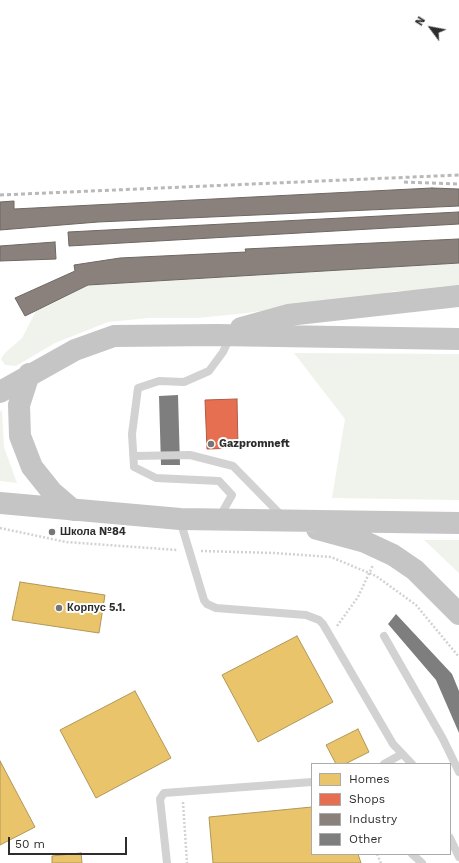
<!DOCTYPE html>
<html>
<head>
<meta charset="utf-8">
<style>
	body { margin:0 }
	#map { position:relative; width:459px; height:863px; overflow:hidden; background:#fff; font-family:"Work Sans",sans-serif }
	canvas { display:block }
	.legend { position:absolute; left:311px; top:763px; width:140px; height:92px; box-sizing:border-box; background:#fff; border:1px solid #ababab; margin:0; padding:5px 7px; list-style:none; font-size:12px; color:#2d2d2d }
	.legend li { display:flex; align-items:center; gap:8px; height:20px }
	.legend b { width:20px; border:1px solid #ababab }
	.north { position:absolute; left:411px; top:8px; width:40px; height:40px; -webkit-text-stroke:3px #fff; paint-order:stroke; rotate:302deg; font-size:11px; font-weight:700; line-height:16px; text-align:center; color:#2d2d2d }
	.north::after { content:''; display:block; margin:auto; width:14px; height:18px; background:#2d2d2d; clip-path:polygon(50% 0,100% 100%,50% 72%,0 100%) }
	.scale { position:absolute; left:8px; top:837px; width:119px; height:18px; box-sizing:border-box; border:2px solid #2d2d2d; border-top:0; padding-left:5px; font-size:12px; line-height:14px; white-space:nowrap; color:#2d2d2d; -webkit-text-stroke:3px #fff; paint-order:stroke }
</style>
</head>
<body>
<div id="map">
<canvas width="459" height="863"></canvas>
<ul class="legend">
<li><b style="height:11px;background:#e9c46a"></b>Homes</li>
<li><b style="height:11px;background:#e76f51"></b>Shops</li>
<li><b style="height:11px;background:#8a817c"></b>Industry</li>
<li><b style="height:11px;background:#7e7e7e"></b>Other</li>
</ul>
<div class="north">N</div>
<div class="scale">50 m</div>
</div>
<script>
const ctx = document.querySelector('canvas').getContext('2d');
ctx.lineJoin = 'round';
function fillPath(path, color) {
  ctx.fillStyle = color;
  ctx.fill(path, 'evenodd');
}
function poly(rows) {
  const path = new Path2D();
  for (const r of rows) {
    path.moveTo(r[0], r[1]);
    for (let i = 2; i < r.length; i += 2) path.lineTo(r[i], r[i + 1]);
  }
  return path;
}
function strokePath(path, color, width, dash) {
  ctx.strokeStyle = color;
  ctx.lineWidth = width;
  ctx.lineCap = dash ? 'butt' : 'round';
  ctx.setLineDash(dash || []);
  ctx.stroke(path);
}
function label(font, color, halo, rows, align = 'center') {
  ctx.font = font + ' "Work Sans",sans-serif';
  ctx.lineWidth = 4;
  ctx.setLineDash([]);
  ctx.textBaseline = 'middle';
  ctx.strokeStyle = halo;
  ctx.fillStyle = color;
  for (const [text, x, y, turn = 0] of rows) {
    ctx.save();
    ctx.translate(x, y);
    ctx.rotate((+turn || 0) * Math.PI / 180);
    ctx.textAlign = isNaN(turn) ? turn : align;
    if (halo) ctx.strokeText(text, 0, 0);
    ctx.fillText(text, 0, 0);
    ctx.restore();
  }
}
const green = poly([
	[459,263,459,289,394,291,368,298,327,300,248,313,197,318,149,318,108,322,55,343,16,366,5,365,1,359,5,353,22,338,36,311,88,285],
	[294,353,459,354,459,500,332,498,345,419],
	[2,410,4,447,17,483,0,481,0,412],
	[424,540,459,540,459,573]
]);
const homes = poly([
	[20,582,105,595,99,633,12,620,20,582],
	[297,636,333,702,258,742,222,675,297,636],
	[135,691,171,758,96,798,60,730,135,691],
	[358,729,369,752,345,764,336,764,326,745,358,729],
	[0,761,35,827,0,845,0,761],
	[312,807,312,854,358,854,361,863,213,863,209,817,312,807],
	[81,853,82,863,52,863,52,856,81,853]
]);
const shops = poly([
	[237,399,238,448,207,449,205,400,237,399]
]);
const industry = poly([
	[432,188,459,189,459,206,98,222,0,230,0,202,14,201,14,209,432,188],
	[459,212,459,224,69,246,68,232,459,212],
	[459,239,459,263,88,285,25,316,15,298,75,271,74,265,120,258,246,252,245,249,459,239],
	[55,242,56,259,0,261,0,246,55,242]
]);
const building = poly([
	[178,395,180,465,161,465,159,396],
	[396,614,452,674,459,691,459,733,436,680,388,624]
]);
const path = poly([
	[0,528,66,542,177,550],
	[201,551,274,553,331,557,376,576,416,605,459,657],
	[337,626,358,597,373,565],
	[183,802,187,863],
	[377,854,381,863]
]);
const lane = poly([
	[134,456,190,455,233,466,282,516],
	[219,518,232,495,219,481,156,478,134,467,132,434,138,388,159,381,184,382,209,371,223,352,230,337],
	[180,520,204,600,207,604,216,608,306,615,319,620,323,624,393,744,412,764],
	[384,636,443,739,459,772],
	[384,764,402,754],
	[450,838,459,857],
	[412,854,422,863],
	[167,863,160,799,164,793,312,782]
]);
const primary = poly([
	[241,328,288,315,459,296],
	[29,374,19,405,20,436,32,467,52,492,73,510],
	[0,392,75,350,114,336,217,335,459,339],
	[0,503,180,519,459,523],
	[317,529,365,542,393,555,415,570,459,614]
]);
const rail = poly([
	[404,182,459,184],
	[0,195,459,175]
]);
const markers = [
	[211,444,4,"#767676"],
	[52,532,4,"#767676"],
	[59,608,4,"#767676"]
];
const poiNames = [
	["Gazpromneft",219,444],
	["Школа №84",60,532],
	["Корпус 5.1.",67,608]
];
fillPath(green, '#f0f3eb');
fillPath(homes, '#e9c46a');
strokePath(homes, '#b19758', 1);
fillPath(shops, '#e76f51');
strokePath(shops, '#af5b46', 1);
fillPath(industry, '#8a817c');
strokePath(industry, '#6e6864', 1);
fillPath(building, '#7e7e7e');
strokePath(path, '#d2d2d2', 2.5, [2, 2]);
strokePath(lane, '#d2d2d2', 8);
strokePath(primary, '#c5c5c5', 22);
strokePath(rail, '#b9b9b9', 3, [4, 3]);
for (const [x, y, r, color] of markers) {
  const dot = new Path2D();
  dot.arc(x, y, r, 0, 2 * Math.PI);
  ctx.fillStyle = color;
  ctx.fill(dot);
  strokePath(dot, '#fff', 1.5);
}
label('bold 11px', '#2d2d2d', '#fff', poiNames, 'left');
</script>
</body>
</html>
